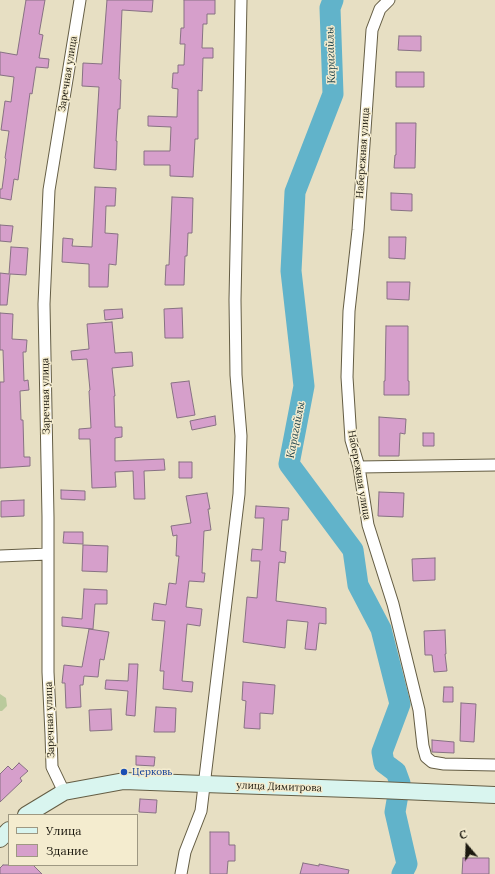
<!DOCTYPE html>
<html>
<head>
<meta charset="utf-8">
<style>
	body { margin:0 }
	#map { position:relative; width:495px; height:874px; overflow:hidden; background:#e7dfc3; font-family:Lora,serif }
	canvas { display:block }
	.legend { position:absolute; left:8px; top:814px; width:130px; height:52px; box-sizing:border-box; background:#f4eccf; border:1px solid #9e9882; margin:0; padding:5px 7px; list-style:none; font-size:12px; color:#1c190f }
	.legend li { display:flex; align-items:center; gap:8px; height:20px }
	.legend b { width:20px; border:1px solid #9e9882 }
	.north { position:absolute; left:447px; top:826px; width:40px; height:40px; -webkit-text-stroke:3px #f4eccf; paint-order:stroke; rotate:341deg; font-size:11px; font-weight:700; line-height:16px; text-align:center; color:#1c190f }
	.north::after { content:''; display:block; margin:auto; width:14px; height:18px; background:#1c190f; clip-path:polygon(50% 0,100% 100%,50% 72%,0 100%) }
</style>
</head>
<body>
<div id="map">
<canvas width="495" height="874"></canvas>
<ul class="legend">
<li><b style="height:5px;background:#d9f5ef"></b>Улица</li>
<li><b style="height:11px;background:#d69fcb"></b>Здание</li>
</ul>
<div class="north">С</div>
</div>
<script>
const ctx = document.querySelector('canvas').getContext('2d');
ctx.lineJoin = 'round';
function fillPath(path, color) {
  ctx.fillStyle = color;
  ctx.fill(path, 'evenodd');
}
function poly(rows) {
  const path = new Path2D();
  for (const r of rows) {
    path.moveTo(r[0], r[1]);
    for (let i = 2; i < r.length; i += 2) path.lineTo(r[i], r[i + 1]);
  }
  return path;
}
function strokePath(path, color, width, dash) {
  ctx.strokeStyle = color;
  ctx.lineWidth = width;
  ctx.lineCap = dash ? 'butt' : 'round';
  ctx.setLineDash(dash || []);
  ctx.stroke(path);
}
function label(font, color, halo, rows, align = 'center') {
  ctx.font = font + ' Lora,serif';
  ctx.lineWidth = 3;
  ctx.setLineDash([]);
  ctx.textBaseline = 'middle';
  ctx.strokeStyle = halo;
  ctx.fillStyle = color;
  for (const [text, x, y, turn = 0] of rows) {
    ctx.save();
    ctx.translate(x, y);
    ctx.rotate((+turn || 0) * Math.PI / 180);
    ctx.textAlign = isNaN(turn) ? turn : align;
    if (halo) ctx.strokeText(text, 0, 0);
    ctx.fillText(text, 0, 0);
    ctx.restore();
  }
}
const green = poly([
	[0,694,6,698,7,706,2,711,0,711]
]);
const river = poly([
	[333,0,330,8,333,94,295,192,291,271,304,386,289,464,353,550,358,585,381,629,400,704,382,752,384,763,396,772,400,783,395,812,407,864,402,874]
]);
const building = poly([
	[26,0,45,0,39,34,43,35,39,58,49,59,48,68,36,67,32,94,30,93,18,180,14,179,11,200,0,198,0,189,2,189,6,159,5,158,9,131,1,130,5,101,11,102,14,77,0,75,0,52,17,55,26,0],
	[107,0,153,0,152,12,122,10,119,79,121,80,120,109,118,109,116,141,117,141,116,170,94,168,99,87,82,86,83,63,102,64,107,0],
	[184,0,215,0,215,14,207,14,207,24,203,24,202,48,213,48,213,58,203,58,202,91,198,90,198,139,195,139,193,177,170,176,170,165,144,165,144,151,170,151,171,127,148,126,148,116,177,117,178,89,172,88,173,73,178,73,178,65,184,65,185,44,180,44,181,28,184,28,184,0],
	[399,36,421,36,421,51,398,50,399,36],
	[396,72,424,72,424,87,396,87,396,72],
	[396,123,416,123,415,168,394,168,395,155,396,155,396,123],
	[95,187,116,188,115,206,106,206,105,233,118,234,116,265,109,264,108,287,89,287,89,264,62,262,63,238,73,239,72,246,92,247,95,187],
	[391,193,412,194,412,211,391,210,391,193],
	[172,197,193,198,192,233,188,233,187,256,185,256,184,285,165,285,166,265,169,265,172,197],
	[0,225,13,226,11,242,0,241,0,225],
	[389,237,406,237,405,259,389,258,389,237],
	[11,247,28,248,26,275,10,274,7,305,0,305,0,273,9,274,11,247],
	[387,282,410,282,409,300,387,299,387,282],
	[182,308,183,338,165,338,164,309,182,308],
	[122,309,123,318,105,320,104,310,122,309],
	[0,313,13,314,12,339,27,340,26,352,23,352,24,381,28,380,29,390,20,391,21,420,23,420,24,457,30,457,30,466,0,468,0,382,4,382,3,350,0,350,0,313],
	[112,322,115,353,132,352,133,366,112,368,115,396,114,396,115,427,122,427,122,437,115,438,115,461,164,459,165,470,144,471,145,499,134,499,133,471,115,472,116,487,92,488,90,439,79,439,79,429,91,428,89,391,90,390,87,359,72,360,71,351,89,349,87,324,112,322],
	[386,326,408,326,408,381,409,381,409,395,384,395,384,381,385,381,386,326],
	[189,381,195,415,177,418,171,383,189,381],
	[215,416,216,425,192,430,190,421,215,416],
	[379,417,406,419,405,434,400,433,399,456,379,456,379,417],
	[423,433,434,433,434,446,423,446,423,433],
	[179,462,192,462,192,478,179,478,179,462],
	[61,490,85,491,85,500,61,499,61,490],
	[379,492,404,493,403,517,378,516,379,492],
	[207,493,210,509,208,509,211,530,204,531,202,573,205,573,204,582,189,581,186,607,202,609,200,626,187,624,182,681,193,682,192,692,163,689,164,671,160,671,165,621,152,620,154,603,166,605,169,583,176,584,179,556,176,556,177,535,173,536,171,526,191,523,186,496,207,493],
	[24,500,24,516,1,517,1,501,24,500],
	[256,506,289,508,288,520,282,520,280,551,286,552,285,563,279,562,276,601,326,608,326,624,319,623,316,650,305,649,308,622,287,620,285,648,243,642,247,597,257,598,260,561,251,561,252,549,262,550,264,518,255,518,256,506],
	[64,532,83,532,83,544,63,543,64,532],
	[83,545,108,546,107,572,82,571,83,545],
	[435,558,435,580,413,581,412,559,435,558],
	[84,589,107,590,107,604,95,604,93,629,62,626,62,617,82,619,84,589],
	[89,629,109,632,104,660,100,659,98,677,84,676,83,685,80,685,81,707,66,708,65,683,62,683,64,665,82,667,89,629],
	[445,630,446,654,445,654,447,671,434,672,432,655,425,655,424,631,445,630],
	[129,664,138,664,135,716,126,715,128,691,105,689,106,680,128,681,129,664],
	[243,682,275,685,273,714,260,713,260,729,244,728,246,701,242,700,243,682],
	[444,687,453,687,453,702,443,702,444,687],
	[461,703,476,704,474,742,460,741,461,703],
	[156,707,176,708,175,732,154,732,156,707],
	[111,709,112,730,90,731,89,710,111,709],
	[432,740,454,742,454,753,432,752,432,740],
	[136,756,155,757,154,766,136,765,136,756],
	[19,763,28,771,20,778,22,781,0,802,0,774,8,766,12,770,19,763],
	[140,799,157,800,156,813,139,812,140,799],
	[210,832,229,832,229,845,235,845,235,861,228,861,227,874,210,874,210,832],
	[463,858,489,858,489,874,462,874,463,858],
	[303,863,319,866,319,864,349,870,348,874,300,874,303,863],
	[3,865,33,865,42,874,0,874,0,868,3,865]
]);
const minor = poly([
	[389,0,380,9,372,30,358,230,349,311,347,377,351,440,359,467,368,525,393,604,419,710,423,746,426,757,432,762,444,764,495,765],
	[359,467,495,465],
	[0,556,48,554],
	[64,792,52,767,51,734,48,672,48,517,44,304,49,190,80,0],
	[181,874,185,852,201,811,239,494,241,436,236,375,235,300,241,0]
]);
const secondary = poly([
	[26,815,64,792,124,781,204,784,379,790,495,795],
	[0,839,9,830]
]);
const markers = [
	[124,772,4,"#1a4fb4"]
];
const streetNames = [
	["Заречная улица",68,74,-81],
	["Набережная улица",363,153,-86],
	["Заречная улица",46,396,-91],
	["Набережная улица",359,475,80],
	["Заречная улица",50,720,-92],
	["улица Димитрова",279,787,2]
];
const transitNames = [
	["Церковь",132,772]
];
const waterNames = [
	["Карагайлы",331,55,-92],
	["Карагайлы",296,430,-79]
];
fillPath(green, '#baca9c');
strokePath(river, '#61b3ca', 21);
fillPath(building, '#d69fcb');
strokePath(building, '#877183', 1);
strokePath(minor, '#645d44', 13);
strokePath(secondary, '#645d44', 18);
strokePath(minor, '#fff', 11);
strokePath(secondary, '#d9f5ef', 16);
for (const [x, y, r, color] of markers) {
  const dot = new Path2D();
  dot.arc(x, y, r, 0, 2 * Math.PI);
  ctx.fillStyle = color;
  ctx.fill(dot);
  strokePath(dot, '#f4eccf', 1.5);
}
label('10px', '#1c190f', '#f4eccf', streetNames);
label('10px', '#164399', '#f4eccf', transitNames, 'left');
label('italic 11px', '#153c46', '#f4eccf', waterNames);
</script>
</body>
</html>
